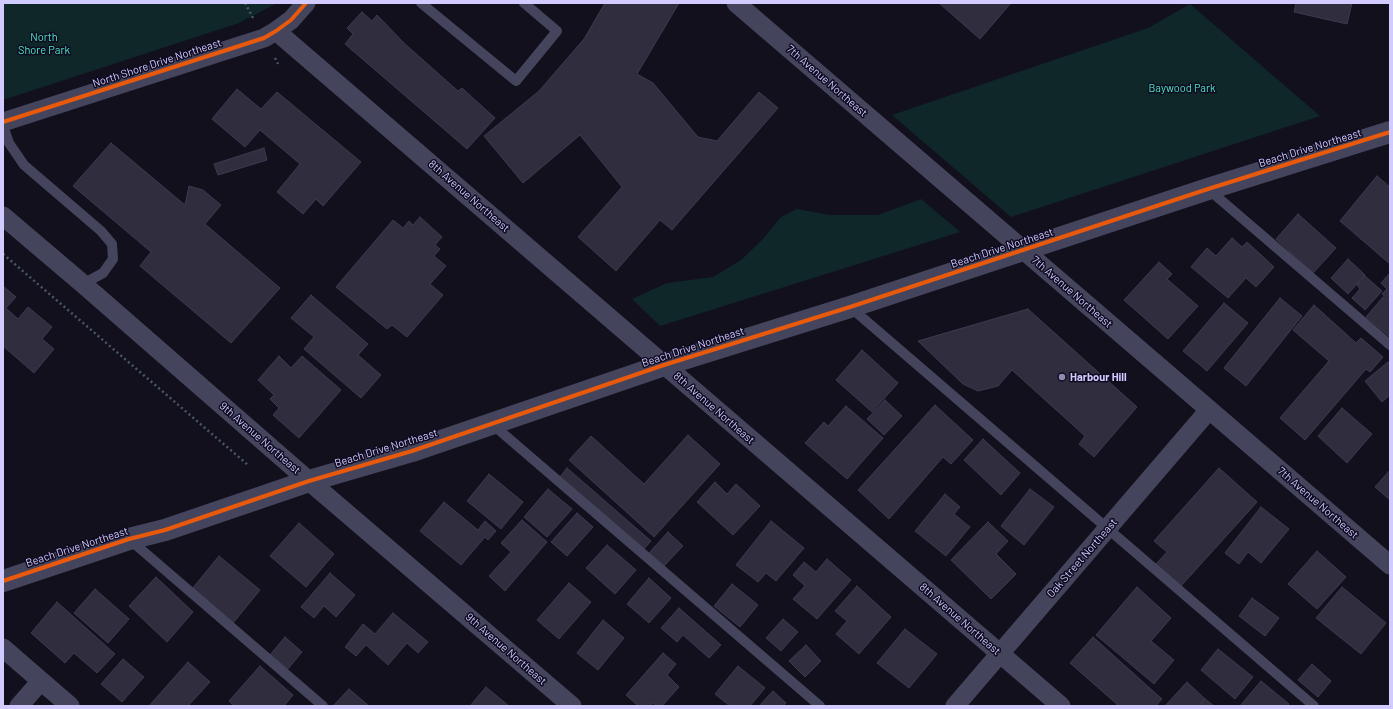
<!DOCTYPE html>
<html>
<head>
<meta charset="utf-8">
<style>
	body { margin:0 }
	#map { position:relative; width:1393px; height:709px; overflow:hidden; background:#12101c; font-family:Barlow,sans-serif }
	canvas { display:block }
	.frame { position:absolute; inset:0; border:4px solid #d2cbff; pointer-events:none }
</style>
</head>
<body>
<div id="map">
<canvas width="1393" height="709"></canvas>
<div class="frame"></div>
</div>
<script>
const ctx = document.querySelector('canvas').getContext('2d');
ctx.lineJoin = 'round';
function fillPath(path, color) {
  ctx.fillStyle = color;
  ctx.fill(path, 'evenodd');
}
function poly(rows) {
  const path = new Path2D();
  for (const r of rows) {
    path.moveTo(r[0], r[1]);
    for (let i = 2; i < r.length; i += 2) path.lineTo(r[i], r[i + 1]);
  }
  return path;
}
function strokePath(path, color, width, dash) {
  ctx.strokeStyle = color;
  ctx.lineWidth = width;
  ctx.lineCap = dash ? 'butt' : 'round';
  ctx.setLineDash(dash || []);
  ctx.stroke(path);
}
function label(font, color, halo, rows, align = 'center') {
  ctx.font = font + ' Barlow,sans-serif';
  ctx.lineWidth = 3;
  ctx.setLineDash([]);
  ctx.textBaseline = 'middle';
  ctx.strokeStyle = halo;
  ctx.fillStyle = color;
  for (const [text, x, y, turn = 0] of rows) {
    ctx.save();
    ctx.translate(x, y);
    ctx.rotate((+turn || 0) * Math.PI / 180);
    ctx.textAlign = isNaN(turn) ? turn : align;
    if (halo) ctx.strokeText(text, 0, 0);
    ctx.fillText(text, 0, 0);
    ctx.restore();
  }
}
const green = poly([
	[3,3,277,3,239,23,3,100],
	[1190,4,1320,116,1011,217,892,115,1148,28],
	[921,199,960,232,660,326,632,299,667,283,713,277,741,260,762,240,781,217,797,209,830,215,878,215]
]);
const building = poly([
	[605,3,679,3,637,74,653,83,698,137,717,141,759,92,778,108,672,230,660,220,616,271,578,237,622,187,580,135,523,183,484,136,539,91,584,39,605,3],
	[939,3,1011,3,980,39,939,3],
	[1296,3,1352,3,1347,24,1294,12,1296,3],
	[362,12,372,21,377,15,405,44,458,91,462,88,495,118,467,149,345,44,353,34,347,28,362,12],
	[237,89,261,109,277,92,361,162,323,206,316,199,303,214,277,192,300,164,260,130,245,147,212,119,237,89],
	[111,143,185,205,189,186,203,190,221,205,205,224,280,288,231,343,140,266,151,252,73,186,111,143],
	[264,148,267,160,218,175,214,164,264,148],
	[1377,176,1390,187,1390,264,1340,221,1377,176],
	[1298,214,1336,248,1313,273,1276,239,1298,214],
	[420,217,442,237,435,245,440,249,434,256,446,266,430,284,443,295,407,337,392,325,387,329,336,287,393,220,403,228,409,221,413,225,420,217],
	[1232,238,1242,247,1247,242,1274,267,1256,287,1246,278,1228,298,1191,267,1207,248,1216,256,1232,238],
	[1348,259,1365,275,1348,294,1331,278,1348,259],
	[1159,262,1172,274,1167,279,1198,306,1168,339,1124,300,1159,262],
	[1390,273,1390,301,1382,294,1387,289,1381,283,1390,273],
	[1365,276,1382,291,1365,310,1352,298,1360,289,1357,285,1365,276],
	[3,286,16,297,6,308,18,319,28,307,52,327,42,339,54,349,34,373,3,346,3,286],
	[311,295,368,344,358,355,381,375,361,398,304,349,314,337,291,318,311,295],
	[1383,297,1390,302,1390,337,1366,317,1383,297],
	[1280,298,1302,316,1246,386,1224,368,1280,298],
	[1224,303,1248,323,1207,371,1183,351,1224,303],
	[1314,305,1356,343,1361,338,1383,357,1370,372,1366,369,1305,440,1280,418,1329,361,1293,330,1314,305],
	[1028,309,1137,407,1094,457,1079,444,1085,436,1012,370,998,386,978,391,963,384,918,341,1028,309],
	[862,350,898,383,872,412,836,380,862,350],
	[279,356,291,368,302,356,341,390,299,438,273,415,279,408,270,399,274,395,258,380,279,356],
	[1388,362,1390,365,1390,395,1382,402,1365,381,1388,362],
	[885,400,902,416,884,435,867,419,885,400],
	[935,405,973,440,951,464,943,457,889,519,858,490,935,405],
	[846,406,883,438,847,479,805,443,824,422,828,426,846,406],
	[1342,408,1372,434,1347,463,1318,436,1342,408],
	[688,435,720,464,654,537,569,460,591,436,644,484,688,435],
	[983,439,1020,473,1001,495,964,460,983,439],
	[567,468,651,541,643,550,560,477,567,468],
	[1219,468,1257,502,1181,586,1156,564,1167,552,1154,541,1219,468],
	[1390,470,1390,500,1375,487,1390,470],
	[489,474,523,502,501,529,467,501,489,474],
	[715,482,727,494,736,484,760,506,733,535,697,502,715,482],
	[548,489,572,509,547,537,524,517,548,489],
	[1030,489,1054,507,1024,545,1001,526,1030,489],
	[945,494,960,507,954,514,970,527,946,556,915,531,945,494],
	[444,502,478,530,485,521,496,531,488,540,485,537,461,565,420,531,444,502],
	[1261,507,1289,529,1261,563,1248,552,1239,564,1225,553,1261,507],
	[577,513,593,527,567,556,551,542,577,513],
	[522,520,547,542,505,591,489,576,511,552,501,543,522,520],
	[771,521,804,548,776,581,766,573,758,582,736,565,771,521],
	[988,522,1008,541,996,554,1016,574,991,599,951,560,988,522],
	[299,523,334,554,306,587,270,556,299,523],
	[668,532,683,546,664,566,649,553,668,532],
	[607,545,636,570,615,594,586,568,607,545],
	[1317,551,1346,577,1317,609,1288,584,1317,551],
	[219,556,260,590,233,623,192,589,219,556],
	[827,559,851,580,817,619,793,599,805,586,793,575,804,562,816,572,827,559],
	[330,573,355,595,336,617,324,606,314,618,301,607,330,573],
	[156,577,193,612,167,642,129,606,156,577],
	[649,578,671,598,649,623,627,604,649,578],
	[569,583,591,602,559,639,537,620,569,583],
	[732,584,758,605,740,627,714,606,732,584],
	[857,586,891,617,859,654,836,634,847,621,835,611,857,586],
	[1137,587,1171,618,1151,641,1174,660,1154,684,1096,635,1137,587],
	[1342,587,1386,623,1361,654,1316,618,1342,587],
	[95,589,129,619,108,643,74,613,95,589],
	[1252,598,1279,618,1265,636,1239,616,1252,598],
	[57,602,115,654,97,673,74,653,65,663,31,633,57,602],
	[679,608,721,645,709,658,683,635,677,642,661,628,679,608],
	[393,613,428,642,418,653,407,643,388,665,366,645,356,656,345,647,363,624,375,634,393,613],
	[783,619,798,632,781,651,766,638,783,619],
	[603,620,624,638,598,670,577,653,603,620],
	[905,629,937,654,909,688,877,663,905,629],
	[285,637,302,652,287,670,270,655,285,637],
	[1093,637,1162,699,1156,706,1119,706,1070,663,1093,637],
	[806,645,821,661,805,677,789,661,806,645],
	[1218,649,1253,677,1235,699,1201,670,1218,649],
	[663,653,676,664,667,675,679,687,662,706,657,706,653,703,651,706,638,706,626,695,663,653],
	[123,659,144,677,122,702,101,684,123,659],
	[188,662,210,682,188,706,149,706,188,662],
	[1312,664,1331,681,1318,697,1298,680,1312,664],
	[260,666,293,695,284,706,234,706,229,701,260,666],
	[738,666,765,688,750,706,730,706,715,694,738,666],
	[1261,681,1289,704,1287,706,1240,706,1261,681],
	[1187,682,1205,699,1199,706,1165,706,1187,682],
	[486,687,509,706,470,706,486,687],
	[349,689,369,706,333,706,349,689],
	[773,691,786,703,783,706,759,706,773,691],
	[1205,699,1214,706,1199,706,1205,699]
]);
const path = poly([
	[245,3,254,20],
	[275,58,278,64],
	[3,254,248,465]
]);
const service = poly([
	[421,3,516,81,557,31,524,3],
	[3,126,9,143,24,165,101,231,112,244,113,259,103,273,83,284],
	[1208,189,1390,345],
	[850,307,1314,706],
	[492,424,820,706],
	[129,539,323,706]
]);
const minor = poly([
	[736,3,1390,565],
	[276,31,1061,706],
	[3,122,264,38,276,31,291,20,306,3],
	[3,216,83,284,309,481,572,706],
	[3,648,70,706],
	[19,706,41,681],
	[955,706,1209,410]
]);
const tertiary = poly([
	[3,581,129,539,165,530,309,481,412,451,664,365,850,307,1208,189,1390,132]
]);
const cycleway = poly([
	[3,122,264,38,276,31,291,20,306,3],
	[3,581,129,539,165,530,309,481,412,451,664,365,850,307,1208,189,1390,132]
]);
const markers = [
	[1062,377,4,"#8f8ab0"]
];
const parkNames = [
	["North",44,37],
	["Shore Park",44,50],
	["Baywood Park",1182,88]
];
const streetNames = [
	["North Shore Drive Northeast",157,63,-18],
	["7th Avenue Northeast",827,81,41],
	["Beach Drive Northeast",1310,148,-17],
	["8th Avenue Northeast",469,196,41],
	["Beach Drive Northeast",1002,248,-18],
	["7th Avenue Northeast",1072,292,41],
	["Beach Drive Northeast",693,347,-18],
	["8th Avenue Northeast",714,408,41],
	["9th Avenue Northeast",260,438,41],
	["Beach Drive Northeast",386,448,-17],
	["7th Avenue Northeast",1318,503,41],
	["Beach Drive Northeast",77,547,-18],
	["Oak Street Northeast",1082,558,-49],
	["8th Avenue Northeast",960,619,41],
	["9th Avenue Northeast",506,649,41]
];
const poiNames = [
	["Harbour Hill",1070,377]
];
fillPath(green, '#0f2729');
fillPath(building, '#302e3e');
strokePath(building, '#3e3951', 1);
strokePath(path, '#485868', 2.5, [2, 3]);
strokePath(service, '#45445d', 10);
strokePath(minor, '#45445d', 19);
strokePath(tertiary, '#45445d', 22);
strokePath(cycleway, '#e8590c', 4);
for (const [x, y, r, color] of markers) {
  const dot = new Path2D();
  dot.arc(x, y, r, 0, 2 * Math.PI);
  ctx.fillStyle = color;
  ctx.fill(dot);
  strokePath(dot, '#0f0b21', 1.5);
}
label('11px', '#4de8c4', '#0f0b21', parkNames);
label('11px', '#d2cbff', '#0f0b21', streetNames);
label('bold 11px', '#d2cbff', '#0f0b21', poiNames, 'left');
</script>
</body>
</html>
